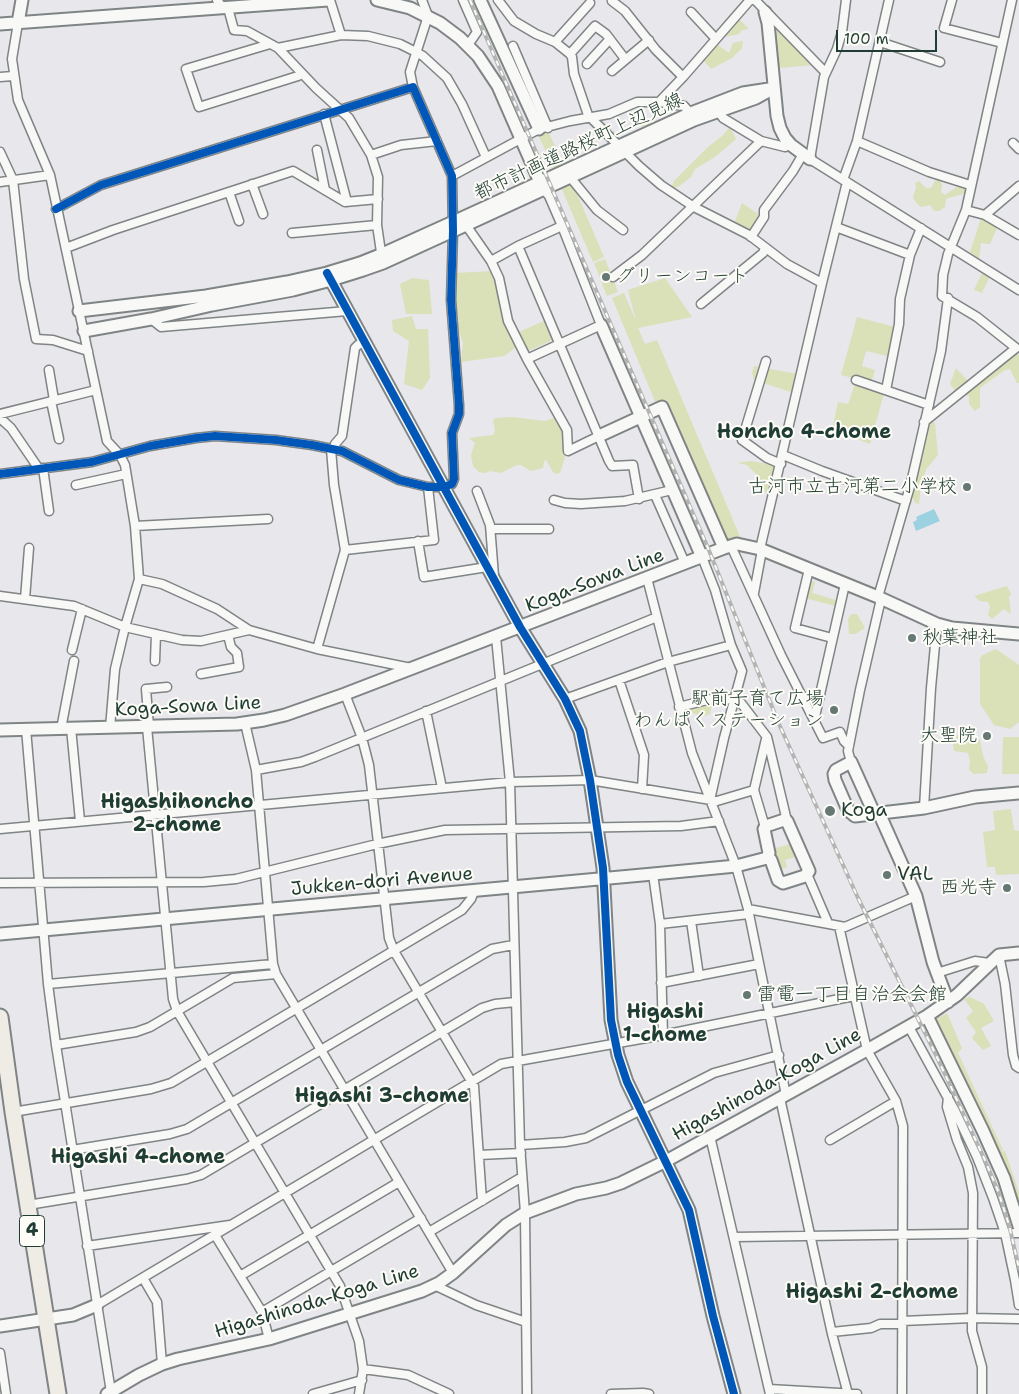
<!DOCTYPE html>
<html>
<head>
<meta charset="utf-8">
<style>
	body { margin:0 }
	#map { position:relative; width:1019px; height:1394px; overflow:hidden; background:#e8e7ec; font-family:"Shantell Sans",sans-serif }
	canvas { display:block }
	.scale { position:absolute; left:836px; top:30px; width:101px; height:22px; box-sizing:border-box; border:2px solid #1f3d34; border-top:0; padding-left:6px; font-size:15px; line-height:18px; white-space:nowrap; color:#1f3d34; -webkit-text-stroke:4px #fdfcf7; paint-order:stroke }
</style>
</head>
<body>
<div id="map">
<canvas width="1019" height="1394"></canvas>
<div class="scale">100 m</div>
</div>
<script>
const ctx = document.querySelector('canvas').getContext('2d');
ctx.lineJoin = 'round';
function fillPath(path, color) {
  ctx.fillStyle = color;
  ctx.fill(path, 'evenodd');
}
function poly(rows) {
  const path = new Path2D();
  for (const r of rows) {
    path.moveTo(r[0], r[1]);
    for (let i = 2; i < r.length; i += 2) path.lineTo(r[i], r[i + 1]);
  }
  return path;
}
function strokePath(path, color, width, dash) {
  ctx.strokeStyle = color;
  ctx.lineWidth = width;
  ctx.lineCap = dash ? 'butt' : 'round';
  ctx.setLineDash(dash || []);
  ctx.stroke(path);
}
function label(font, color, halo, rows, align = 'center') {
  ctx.font = font + ' "Shantell Sans","Klee One",sans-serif';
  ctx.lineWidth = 4;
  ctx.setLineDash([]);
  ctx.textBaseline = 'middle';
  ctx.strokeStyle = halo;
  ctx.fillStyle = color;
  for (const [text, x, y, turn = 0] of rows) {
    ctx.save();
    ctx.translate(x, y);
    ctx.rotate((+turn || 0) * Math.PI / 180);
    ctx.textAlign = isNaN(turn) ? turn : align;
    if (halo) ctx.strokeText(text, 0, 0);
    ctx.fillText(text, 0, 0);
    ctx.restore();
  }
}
const green = poly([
	[738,18,749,29,742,30,739,34,724,37,725,33],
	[774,24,813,65,779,68],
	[712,41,729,53,733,43,743,41,742,48,732,58,711,69,703,60],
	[644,112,648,121,652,119,653,115,657,117,653,124,649,127,645,128,631,119,630,115],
	[730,127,736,139,715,157,695,169,691,177,678,187,671,188,674,181,708,147,722,136],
	[548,131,565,168,556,172,538,135],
	[936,179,940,180,942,185,941,192,945,195,958,186,966,188,966,189,963,194,948,198,946,199,945,207,939,211,934,211,930,205,921,207,917,204,913,198,916,187,915,183,919,181,926,188,931,188],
	[572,182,604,257,593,262,561,187],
	[742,203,761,216,751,234,734,224],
	[981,218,998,226,990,244,981,243,979,259,970,252],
	[605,259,618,292,607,296,594,263],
	[493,271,518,346,504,356,461,362,463,343,457,326,457,323,460,320,456,320,454,273],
	[982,273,990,276,982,293,974,290],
	[412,278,429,280,432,314,406,314,400,284],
	[665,278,692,317,638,328,645,344,657,340,741,539,725,543,657,406,612,298,624,293,636,321,628,290],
	[412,316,416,329,428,329,430,378,422,390,404,384,409,341,393,331,392,320],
	[857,317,895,327,887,356,866,351,862,366,875,370,871,383,841,375],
	[544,321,553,340,528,351,519,332],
	[1015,351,1019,355,1019,383,1017,383,1010,369,1005,370,980,388,980,407,975,411,969,404,969,396,964,394,1000,364,1002,365,1005,362,1005,355],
	[754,366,798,374,794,393,754,380,752,373],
	[956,368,970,383,957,393,950,384],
	[855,384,884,393,870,444,832,430,838,402,848,404],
	[513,417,545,421,556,417,564,429,567,451,560,473,556,474,553,472,546,460,544,461,543,468,531,471,521,465,517,465,501,473,490,471,486,473,479,472,473,466,471,455,475,443,469,438,493,435,495,431,493,420,496,418],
	[932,419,935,424,938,455,927,468,921,482,919,504,915,503,911,494,926,426],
	[750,461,775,465,767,495,758,476,747,465,737,463],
	[810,580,815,582,812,593,836,600,835,606,805,598],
	[1007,586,1011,594,1009,597,1011,614,1004,609,992,619,988,615,990,607,988,602,980,601,974,596],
	[851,614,857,614,865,628,855,634,849,634,848,619],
	[996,649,1019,665,1019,722,1010,729,994,725,980,704,980,658,983,655],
	[713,701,710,714,701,717,685,709],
	[965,734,980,740,983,756,988,766,987,773,974,774,969,770,970,761,968,753,954,751,953,742,957,735],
	[1003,737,1019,737,1019,774,1002,774],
	[1011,809,1014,830,1019,831,1019,874,996,875,995,867,987,867,983,832,995,830,993,811],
	[793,843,800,863,797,863,795,857,785,860,787,867,779,870,773,849],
	[970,997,984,1004,994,1021,981,1028,991,1046,983,1050,972,1038,976,1032,966,1018,973,1011,964,999],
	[947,1013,962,1048,958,1053,1003,1150,1000,1152,1005,1151,1019,1192,1019,1226,933,1021]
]);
const water = poly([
	[934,509,940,521,916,531,913,522,917,520,916,517]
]);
const street = poly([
	[217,0,223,8],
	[330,0,341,35],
	[463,0,477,32,468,45],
	[498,0,514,21,536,34,555,42,570,54,572,57,574,74,588,115,639,166,661,185,694,207,749,235,787,264,822,283],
	[755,0,825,72],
	[846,0,842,32,837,49,824,77,810,159,1019,290],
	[952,0,944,28,1002,43],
	[612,1,625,11,656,50,683,77],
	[228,8,234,30,247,31,278,48,316,88,349,118,371,155,378,177,377,225,382,259],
	[691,12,716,39],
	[18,23,12,59,18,100,50,175,107,441,120,455,125,465,135,526,139,579,125,627,115,669,110,728],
	[555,42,590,3],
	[880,42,940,62],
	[270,44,186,69,199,107,298,76],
	[513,46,548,128],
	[278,48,341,35,368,36,400,44,416,52,423,56,447,78,462,104,486,157],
	[570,54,595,26,606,34,625,59],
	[587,64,610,39],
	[612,71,649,40],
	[0,77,13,76],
	[413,87,410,72,428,16,422,0],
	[659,102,683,77,750,0],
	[716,108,723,118,761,141,785,147,791,145],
	[324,114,347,202],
	[857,141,929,172,970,185],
	[1013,143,1019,149],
	[317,150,325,190],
	[0,152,13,180,24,279,36,339,53,340,88,351],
	[371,155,401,145,437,141],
	[452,176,539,129,570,121,609,114,637,102,659,102,684,106,692,115],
	[570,177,597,210,623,230],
	[843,180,857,141,889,0],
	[0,182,50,175],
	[252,184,263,214],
	[229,192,239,221],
	[966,210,985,215,1019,186],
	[985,215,1019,235],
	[466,225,491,261,499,278,508,321,527,359,567,430,568,451,599,436],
	[836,227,910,255],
	[292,233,377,225],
	[751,237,764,217,764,210,793,171,803,154],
	[518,246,609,461,612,466,633,465,639,499],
	[66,248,113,230,293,171,345,202,378,199],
	[491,261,518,246,562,226],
	[613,277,642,255,761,141],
	[701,304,763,253,765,248],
	[151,319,161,327,347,311],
	[527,359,601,325,562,226,549,196,543,189],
	[766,361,742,440,767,458,781,464],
	[49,370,54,400],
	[856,380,929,405],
	[886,390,899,324,900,299,910,255,921,228],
	[51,401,59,439],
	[0,414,96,390],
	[0,418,11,428,39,469],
	[924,422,1016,348,977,317,942,296,943,275,948,254,966,210,1012,0],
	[336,450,335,444,342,436,355,348,358,345,364,342],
	[783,455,822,471,906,501],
	[43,468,49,511],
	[0,474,92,462,150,446,196,438,215,436,276,440,312,445,342,451,399,480,428,487,444,487,452,484,454,479,452,433,459,414,459,405,451,300,453,231,452,176,413,87,101,185,56,209],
	[76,485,126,474],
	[477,491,490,525,494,576],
	[655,495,685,563],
	[554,500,565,503,581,504,625,501,672,490],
	[135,526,268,519],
	[491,529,549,529],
	[418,541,424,577,487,567],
	[731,546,781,655,823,738,840,732,844,741,849,746],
	[760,549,822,283,847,182],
	[345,550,434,540,428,487],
	[702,557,715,590,731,645,742,671,724,738,710,800],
	[809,569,795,628,832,638],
	[647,578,692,753,736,866,748,909,786,1095],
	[139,579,162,584,217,609,249,630,317,649,411,668],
	[754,593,762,550],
	[0,596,74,606,125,627,182,640,201,641,249,630],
	[878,597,911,483,941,351,948,298],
	[25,599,29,548],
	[496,637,510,782,520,1145,525,1213,527,1394],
	[317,649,345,550,334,485,331,449],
	[72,650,82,609],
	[155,661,156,634],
	[201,674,239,667,237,653,231,647,228,635],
	[619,680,644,755,642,789],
	[345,694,362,738,369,765,389,938,394,951,474,1086,482,1201],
	[565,699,668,662,731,645],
	[679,707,715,698,734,700,741,703,767,737,787,821],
	[426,711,442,788],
	[814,721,845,584],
	[245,723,256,770,273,964,276,974,453,1273],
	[149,726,146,689,167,687],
	[147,727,173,999,177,1011,340,1286,359,1341,363,1369,359,1394],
	[71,728,80,821],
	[26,729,48,984,56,1045,111,1392],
	[61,729,74,661],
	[851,762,848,751,860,690,881,599],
	[256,770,301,762,315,757,657,617],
	[924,808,931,688,937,624],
	[765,827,754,790,766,739],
	[0,829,510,782,590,780,717,801,754,790],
	[653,874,660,924,663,1035],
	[807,874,828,923],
	[0,883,204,882,236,879,377,844,445,830,681,826,719,821],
	[748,909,845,927,916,896],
	[691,921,699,976],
	[660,924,749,914],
	[839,926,867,1050,896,1101,903,1126,902,1394],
	[999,955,1005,984,1013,1055,1016,1066,1019,1068],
	[937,973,975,961,989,963],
	[661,983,759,964],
	[48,984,273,964],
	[909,1027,955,1111,977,1157,993,1198,1005,1233,1015,1280,1019,1305],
	[56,1045,136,1032,150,1027,233,978,276,974],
	[948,1097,947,1107,957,1140,968,1167,973,1193,972,1331,982,1367,982,1394],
	[780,1098,832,1334,848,1394],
	[13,1112,151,1089,171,1083,462,910,471,899,474,891],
	[710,1136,770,1394],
	[830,1140,896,1101],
	[520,1145,565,1142,586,1138,714,1073,779,1055],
	[72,1150,170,1134,187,1129,492,949,513,945],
	[479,1155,521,1153],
	[28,1205,187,1179,201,1175,482,1008,495,1004,516,1002],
	[429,1232,522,1177],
	[215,1235,262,1312,269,1339],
	[734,1237,1019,1233],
	[87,1246,230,1225],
	[240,1276,399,1182],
	[143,1278,157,1302,162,1364],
	[434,1285,476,1305,526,1322],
	[97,1305,501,1064,663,1035,854,996],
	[262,1312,421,1218],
	[902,1321,972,1318,1019,1319],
	[832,1332,871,1328,880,1324,902,1324],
	[0,1353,6,1394],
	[363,1369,408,1375,449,1394],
	[769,1389,857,1394],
	[313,1394,362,1380],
	[611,1394,643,1393,649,1394]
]);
const secondary = poly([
	[377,0,410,8,440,23,460,38,478,56,498,86,543,189],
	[480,0,539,129],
	[765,12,768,23,777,116,780,128,785,138,791,145,810,159],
	[18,23,22,0],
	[0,24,328,0],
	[327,273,520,627,565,699,580,731,590,780,603,868,611,1020,618,1055,627,1082,689,1210,713,1316,734,1394],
	[79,311,206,296,287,282,327,273,360,263,380,255,453,222,691,113,743,93,769,89],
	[601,325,702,557],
	[84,331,151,319,212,305,293,290,331,280,363,270,383,263,453,231,694,120,756,98,774,88],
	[599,436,662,407,724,548],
	[0,730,237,724,264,720,285,715,345,694,724,548,737,544,760,549,878,597,937,624,952,628,1019,634],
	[874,813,851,762,836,770,834,774,835,780,848,810,855,816,924,808,975,797,1019,793],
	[879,813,916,896,933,962,948,1002],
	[784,820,787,821,809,871,805,876,783,883,778,880,771,860,767,858,769,853,764,829,766,826,784,820],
	[0,934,653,874,736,866,767,858],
	[927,1016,983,1131,1004,1178,1019,1226],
	[0,1326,73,1315,97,1305],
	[107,1394,139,1375,162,1364,178,1359,269,1339,422,1291,439,1283,453,1273,506,1225,525,1213,576,1194,606,1188,621,1183,666,1161,867,1050,927,1016,957,995,999,955,1019,953]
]);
const highway = poly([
	[0,1017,13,1112,58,1394]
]);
const rail = poly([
	[470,0,708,548,779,724,858,898,935,1053,984,1158,998,1191,1009,1225,1019,1268]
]);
const cycleway = poly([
	[327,273,520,627,565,699,580,731,590,780,603,868,611,1020,618,1055,627,1082,689,1210,713,1316,734,1394],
	[0,474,92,462,150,446,196,438,215,436,276,440,312,445,342,451,399,480,428,487,444,487,452,484,454,479,452,433,459,414,459,405,451,300,453,231,452,176,413,87,101,185,56,209]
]);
const markers = [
	[606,277,5,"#657874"],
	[967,487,5,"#657874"],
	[912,638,5,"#657874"],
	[834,710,5,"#657874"],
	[987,736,5,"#657874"],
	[830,811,6,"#657874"],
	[887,875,5,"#657874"],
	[1007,888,5,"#657874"],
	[747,995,5,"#657874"]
];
const shields = [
	[32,1231,25]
];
const shieldNames = [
	["4",32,1231]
];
const streetNames = [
	["都市計画道路桜町上辺見線",579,147,-25],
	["Koga-Sowa Line",595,581,-21],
	["Koga-Sowa Line",188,707,-3],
	["Jukken-dori Avenue",382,882,-5],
	["Higashinoda-Koga Line",767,1085,-29],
	["Higashinoda-Koga Line",317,1302,-17]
];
const poiNames = [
	["グリーンコート",616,277],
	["古河市立古河第二小学校",957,487,"right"],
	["秋葉神社",922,638],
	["駅前子育て広場",824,699,"right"],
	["わんぱくステーション",824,721,"right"],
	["大聖院",977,736,"right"],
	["Koga",841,811],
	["VAL",897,875],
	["西光寺",997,888,"right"],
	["雷電一丁目自治会会館",757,995]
];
const neighbourhoodNames = [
	["Honcho 4-chome",804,433],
	["Higashihoncho",177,803],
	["2-chome",177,826],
	["Higashi",665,1013],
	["1-chome",665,1036],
	["Higashi 3-chome",382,1097],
	["Higashi 4-chome",138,1158],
	["Higashi 2-chome",872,1293]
];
fillPath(green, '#dae0b8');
fillPath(water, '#9cd1e1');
strokePath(street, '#7f8485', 11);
strokePath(secondary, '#7f8485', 15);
strokePath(highway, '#7f8485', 19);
strokePath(street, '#f8f8f7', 8);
strokePath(secondary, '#f8f8f7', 11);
strokePath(highway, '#efebe5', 15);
strokePath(rail, '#b2b5b4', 4);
strokePath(rail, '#fdfcf7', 2, [5.5]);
strokePath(cycleway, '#0057b8', 8);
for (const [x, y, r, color] of markers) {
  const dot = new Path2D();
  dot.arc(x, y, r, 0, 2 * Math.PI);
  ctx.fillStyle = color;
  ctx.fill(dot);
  strokePath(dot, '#fdfcf7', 2);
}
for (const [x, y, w] of shields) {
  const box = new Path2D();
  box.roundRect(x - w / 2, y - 15.5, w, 31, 4);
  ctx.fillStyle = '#fdfcf7';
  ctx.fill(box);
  strokePath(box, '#1f3d34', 1);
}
label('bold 18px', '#1f3d34', null, shieldNames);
label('19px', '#1f3d34', '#fdfcf7', streetNames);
label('19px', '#1f3d34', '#fdfcf7', poiNames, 'left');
label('bold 20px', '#1f3d34', '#fdfcf7', neighbourhoodNames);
</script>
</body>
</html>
